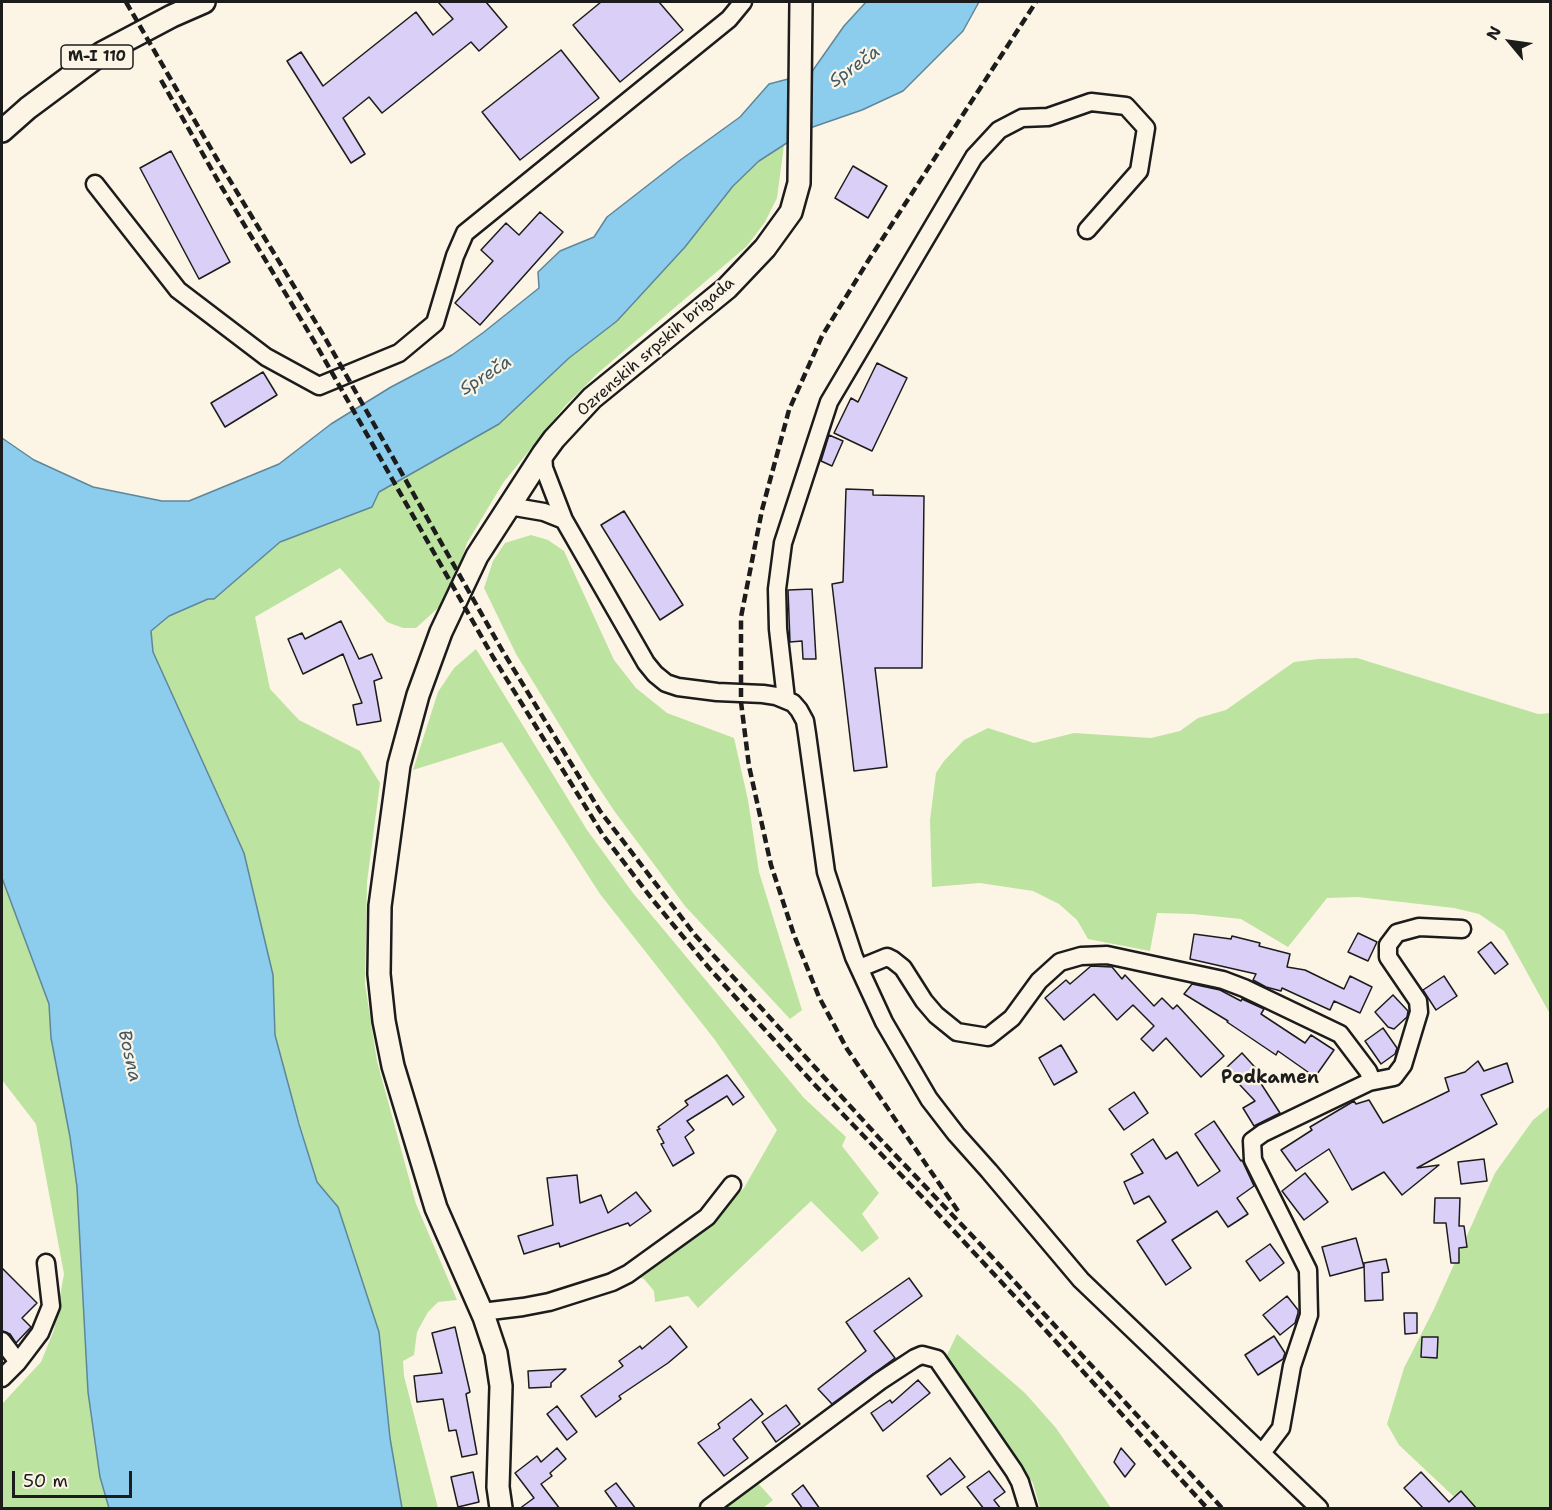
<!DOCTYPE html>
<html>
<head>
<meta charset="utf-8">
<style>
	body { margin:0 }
	#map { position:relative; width:1552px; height:1510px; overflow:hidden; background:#fcf5e5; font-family:"Shantell Sans",sans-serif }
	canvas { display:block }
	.frame { position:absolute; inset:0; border:3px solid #1c1c1c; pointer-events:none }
	.north { position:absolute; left:1480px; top:12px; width:60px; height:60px; -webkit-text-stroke:4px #fcf5e5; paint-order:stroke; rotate:299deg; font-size:16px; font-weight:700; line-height:24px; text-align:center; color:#1c1c1c }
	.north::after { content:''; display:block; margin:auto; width:21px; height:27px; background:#1c1c1c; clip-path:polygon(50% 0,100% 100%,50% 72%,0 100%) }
	.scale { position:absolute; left:12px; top:1471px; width:120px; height:27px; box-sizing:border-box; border:3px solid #1c1c1c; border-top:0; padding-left:8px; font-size:18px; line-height:21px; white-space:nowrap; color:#1c1c1c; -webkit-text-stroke:4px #fcf5e5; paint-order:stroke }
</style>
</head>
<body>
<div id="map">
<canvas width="1552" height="1510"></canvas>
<div class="frame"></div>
<div class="north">N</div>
<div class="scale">50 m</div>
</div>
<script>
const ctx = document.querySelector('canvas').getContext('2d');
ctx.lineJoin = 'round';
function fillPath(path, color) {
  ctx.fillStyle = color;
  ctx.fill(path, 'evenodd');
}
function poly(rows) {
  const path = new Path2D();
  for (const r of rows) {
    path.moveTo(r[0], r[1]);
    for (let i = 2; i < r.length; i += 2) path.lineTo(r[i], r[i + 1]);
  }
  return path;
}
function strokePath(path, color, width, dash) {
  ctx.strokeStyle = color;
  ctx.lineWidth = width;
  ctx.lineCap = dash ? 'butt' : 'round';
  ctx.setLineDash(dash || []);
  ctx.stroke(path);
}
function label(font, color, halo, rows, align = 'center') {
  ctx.font = font + ' "Shantell Sans",sans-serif';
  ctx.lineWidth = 4.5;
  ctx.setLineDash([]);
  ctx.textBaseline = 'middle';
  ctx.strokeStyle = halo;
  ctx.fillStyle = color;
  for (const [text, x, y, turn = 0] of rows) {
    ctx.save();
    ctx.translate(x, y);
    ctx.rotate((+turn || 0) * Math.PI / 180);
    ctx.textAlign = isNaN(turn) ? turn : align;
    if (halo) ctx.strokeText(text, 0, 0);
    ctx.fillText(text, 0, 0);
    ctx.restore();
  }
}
const green = poly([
	[784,145,777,198,765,222,747,246,598,373,565,406,503,483,467,543,449,598,416,628,403,628,387,622,340,568,255,617,270,689,299,720,360,751,380,783,367,882,365,984,377,1061,416,1204,457,1300,438,1302,428,1312,417,1332,414,1355,403,1361,404,1376,438,1508,402,1508,390,1438,379,1332,338,1207,317,1182,274,1035,273,975,153,652,151,631,169,616,208,599,214,599,280,542,372,507,379,492,499,424,569,358,617,321,685,247,733,186,760,161],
	[531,535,548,540,564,551,614,660,636,688,667,713,734,738,748,800,759,872,802,1010,790,1019,685,906,615,812,591,776,516,654,484,588,493,561,505,543],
	[476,649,587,830,633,893,804,1098,846,1137,842,1146,879,1193,862,1214,879,1238,862,1252,811,1201,698,1308,688,1296,655,1302,654,1291,644,1279,635,1276,714,1220,744,1188,777,1130,715,1040,600,894,502,742,413,770,438,692,454,668],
	[1357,658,1538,714,1550,713,1550,1014,1504,931,1479,914,1454,908,1358,897,1327,898,1288,947,1241,919,1193,914,1157,913,1150,951,1088,939,1077,920,1059,904,1033,891,980,883,932,887,930,820,936,773,944,761,964,740,988,728,1034,743,1074,733,1151,738,1180,731,1198,718,1226,710,1294,662,1318,659],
	[2,878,49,1004,51,1038,70,1137,77,1187,88,1392,100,1477,109,1508,2,1508,2,1404,41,1362,54,1330,64,1274,36,1124,2,1080],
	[1550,1106,1550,1508,1466,1508,1399,1445,1387,1424,1404,1368,1434,1309,1495,1173,1533,1120],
	[957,1334,1025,1393,1056,1428,1111,1508,1040,1508,1033,1483,946,1357],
	[757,1482,773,1500,763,1508,720,1508]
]);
const water = poly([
	[866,2,979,2,963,31,903,91,862,110,810,128,759,161,733,186,685,247,617,321,569,358,499,424,379,492,372,507,280,542,214,599,208,599,169,616,151,631,153,652,244,853,273,975,275,1035,299,1124,317,1182,338,1207,379,1332,390,1438,402,1508,109,1508,100,1477,88,1392,77,1187,70,1137,51,1038,49,1004,2,878,2,438,34,460,93,487,162,501,189,501,279,464,331,424,391,387,452,355,484,332,539,288,538,272,560,251,594,237,607,217,679,161,740,117,769,84,811,73,844,26,866,2]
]);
const building = poly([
	[438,2,486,2,507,27,479,51,471,42,382,113,369,97,343,118,365,154,351,163,287,61,301,52,323,86,416,12,433,35,453,19,438,2],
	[601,2,659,2,683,30,620,82,573,25,601,2],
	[561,50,599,98,520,160,482,112,561,50],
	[171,151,230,262,199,279,140,168,171,151],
	[853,166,887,186,868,218,835,198,853,166],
	[540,212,563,232,480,325,455,303,493,261,481,250,506,223,519,235,540,212],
	[877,363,907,378,872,451,834,433,851,398,858,402,877,363],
	[263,372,277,395,225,427,211,403,263,372],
	[829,435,843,441,832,466,821,461,829,435],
	[846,489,873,490,873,495,924,496,922,668,875,668,887,767,854,771,832,584,843,582,846,489],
	[624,511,683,605,660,620,601,525,624,511],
	[812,589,816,659,803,659,802,641,790,642,788,590,812,589],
	[341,621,359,659,372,654,382,678,374,681,381,721,357,725,353,705,362,703,343,654,303,674,288,639,302,633,305,639,341,621],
	[1358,933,1377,942,1368,961,1348,952,1358,933],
	[1194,934,1231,939,1232,936,1260,943,1259,946,1290,954,1287,967,1305,970,1344,989,1350,976,1372,987,1360,1013,1334,1001,1330,1010,1282,988,1281,991,1266,987,1253,980,1256,974,1190,959,1194,934],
	[1491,942,1508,964,1495,974,1478,952,1491,942],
	[1091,966,1112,967,1122,979,1125,975,1154,1006,1162,998,1173,1009,1177,1005,1224,1056,1201,1077,1166,1038,1153,1051,1141,1039,1154,1026,1133,1005,1117,1020,1094,994,1064,1020,1045,998,1066,980,1070,984,1091,966],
	[1444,976,1457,996,1436,1010,1423,990,1444,976],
	[1192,984,1220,990,1241,1001,1242,999,1264,1009,1261,1014,1305,1043,1311,1035,1334,1050,1315,1077,1278,1051,1276,1055,1227,1022,1228,1021,1184,994,1192,984],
	[1393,995,1408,1011,1407,1017,1394,1029,1388,1027,1375,1012,1393,995],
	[1383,1028,1397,1048,1395,1054,1381,1064,1365,1041,1383,1028],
	[1061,1045,1077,1072,1054,1085,1039,1058,1061,1045],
	[1242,1053,1262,1075,1258,1079,1280,1113,1254,1126,1243,1108,1255,1101,1225,1069,1242,1053],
	[1478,1061,1484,1071,1507,1063,1513,1082,1481,1095,1497,1124,1417,1168,1439,1165,1402,1195,1384,1172,1352,1190,1329,1149,1296,1171,1281,1150,1312,1130,1310,1127,1354,1101,1356,1104,1369,1100,1383,1123,1449,1091,1445,1078,1465,1072,1478,1061],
	[727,1075,744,1097,733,1105,727,1096,687,1121,694,1130,685,1137,694,1153,673,1166,661,1144,664,1143,657,1130,660,1129,658,1127,688,1105,685,1101,727,1075],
	[1134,1092,1148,1113,1124,1130,1109,1109,1134,1092],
	[1214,1121,1241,1161,1242,1160,1254,1186,1237,1198,1248,1214,1228,1227,1217,1211,1172,1240,1191,1268,1166,1285,1137,1241,1166,1222,1149,1196,1134,1204,1124,1182,1143,1173,1131,1154,1153,1139,1166,1159,1177,1152,1198,1186,1220,1171,1195,1134,1214,1121],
	[1484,1159,1487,1181,1461,1184,1458,1162,1484,1159],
	[1305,1173,1328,1202,1304,1220,1282,1191,1305,1173],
	[577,1175,580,1203,601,1195,608,1213,636,1192,651,1211,630,1226,628,1223,560,1247,559,1243,524,1254,518,1236,553,1225,547,1178,577,1175],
	[1435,1198,1460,1198,1459,1226,1464,1226,1467,1247,1459,1248,1459,1263,1451,1263,1446,1223,1434,1223,1435,1198],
	[1356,1238,1364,1267,1330,1276,1322,1247,1356,1238],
	[1270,1244,1284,1263,1260,1281,1246,1261,1270,1244],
	[1386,1259,1389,1272,1382,1273,1383,1300,1365,1301,1364,1263,1386,1259],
	[2,1268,37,1303,22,1318,31,1327,16,1343,10,1334,2,1331,2,1268],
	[909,1278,922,1296,874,1331,895,1358,832,1404,818,1389,866,1351,846,1322,909,1278],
	[1287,1296,1298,1310,1298,1313,1295,1323,1280,1335,1263,1315,1287,1296],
	[1404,1313,1417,1313,1417,1333,1405,1334,1404,1313],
	[670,1326,687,1347,668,1363,619,1396,621,1399,596,1417,581,1396,623,1366,619,1361,640,1346,642,1349,670,1326],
	[455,1327,470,1392,466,1394,477,1454,462,1457,456,1430,449,1431,443,1399,417,1402,414,1376,442,1373,432,1333,455,1327],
	[1274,1336,1285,1353,1283,1359,1258,1375,1245,1355,1274,1336],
	[1422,1337,1438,1337,1437,1358,1421,1357,1422,1337],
	[566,1369,551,1383,551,1387,529,1388,528,1371,566,1369],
	[918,1380,930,1393,883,1431,871,1413,890,1400,892,1403,918,1380],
	[751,1399,763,1414,733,1439,748,1458,724,1476,698,1443,720,1428,718,1424,751,1399],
	[786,1405,800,1424,776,1442,762,1422,786,1405],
	[557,1406,577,1432,567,1440,547,1414,557,1406],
	[557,1448,566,1459,550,1473,552,1476,541,1484,560,1509,519,1509,534,1498,515,1473,537,1456,541,1462,557,1448],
	[1121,1448,1135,1464,1125,1477,1114,1462,1121,1448],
	[950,1458,965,1477,941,1495,927,1476,950,1458],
	[989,1471,1005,1492,994,1500,1001,1509,984,1509,967,1487,989,1471],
	[473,1472,479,1502,458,1507,451,1477,473,1472],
	[1421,1472,1449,1502,1461,1491,1477,1509,1424,1509,1404,1488,1421,1472],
	[616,1483,636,1509,618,1509,605,1491,616,1483],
	[803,1485,820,1509,803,1509,792,1494,803,1485]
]);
const minor = poly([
	[95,184,178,290,266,357,319,386,399,353,435,323,455,256,465,233,729,19,743,2],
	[543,454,544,468,564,520,646,663,655,674,666,683,678,687,717,692,763,694,776,696,793,703,799,710,805,721,807,734,826,872,854,957,884,1022,929,1099,956,1134,989,1171,1081,1280,1319,1508],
	[509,506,544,512,564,520],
	[786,699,778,629,777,589,783,543,829,402,974,157,999,130,1022,118,1048,117,1091,102,1126,106,1146,128,1139,171,1087,230],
	[860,968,887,957,893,960,903,968,924,1001,936,1015,957,1032,988,1037,1012,1018,1039,981,1060,962,1081,956,1107,955,1223,980,1244,988,1340,1034,1368,1071,1370,1076,1369,1082,1263,1133,1252,1141,1253,1160,1308,1270,1309,1315,1292,1366,1281,1428,1262,1453],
	[1369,1082,1394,1077,1403,1065,1419,1012,1418,1001,1388,957,1388,945,1397,933,1419,927,1462,929],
	[482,1312,523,1307,549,1302,612,1282,628,1274,707,1217,732,1185],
	[2,1341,18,1362],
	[2,1378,18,1362,40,1333,51,1306,46,1263],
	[709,1508,880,1381,915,1358,922,1355,937,1359,1014,1471,1020,1482,1028,1508]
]);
const major = poly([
	[2,131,28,108,102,53,172,16,204,2],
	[501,1508,498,1487,501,1386,496,1353,484,1317,436,1208,393,1066,384,1021,379,974,380,906,399,765,418,695,441,632,477,556,543,454,554,439,592,398,727,288,765,248,791,212,799,183,801,2]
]);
const rail = poly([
	[126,2,217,159,324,336,502,650,600,811,695,935,880,1139,981,1245,1222,1508],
	[161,80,221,186,314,341,493,657,603,835,652,899,709,968,814,1084,926,1201,1019,1301,1207,1508],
	[958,1211,847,1049,819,997,794,935,771,865,749,766,741,702,741,617,762,510,789,410,822,336,868,261,1036,2]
]);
const shields = [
	[97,57,72]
];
const shieldNames = [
	["M-I 110",97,57]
];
const streetNames = [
	["Ozrenskih srpskih brigada",656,347,-41]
];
const waterNames = [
	["Spreča",855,67,-36],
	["Spreča",486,376,-33],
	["Bosna",129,1056,77]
];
const neighbourhoodNames = [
	["Podkamen",1270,1078]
];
fillPath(green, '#bce39f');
fillPath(water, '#8ccded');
strokePath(water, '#5f8699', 1.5);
fillPath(building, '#d9cff7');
strokePath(building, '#1c1c1c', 1.5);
strokePath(minor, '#1c1c1c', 21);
strokePath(major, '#1c1c1c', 26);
strokePath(minor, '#fcf5e5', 16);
strokePath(major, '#fcf5e5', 21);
strokePath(rail, '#1c1c1c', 4.5, [9, 4.5]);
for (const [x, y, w] of shields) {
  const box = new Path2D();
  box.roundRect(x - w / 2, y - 12, w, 24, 4.5);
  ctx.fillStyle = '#fcf5e5';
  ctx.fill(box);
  strokePath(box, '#1c1c1c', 1.5);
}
label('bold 15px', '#1c1c1c', null, shieldNames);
label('16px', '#1c1c1c', '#fcf5e5', streetNames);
label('italic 18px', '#435a65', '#fcf5e5', waterNames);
label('bold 18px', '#1c1c1c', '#fcf5e5', neighbourhoodNames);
</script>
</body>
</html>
